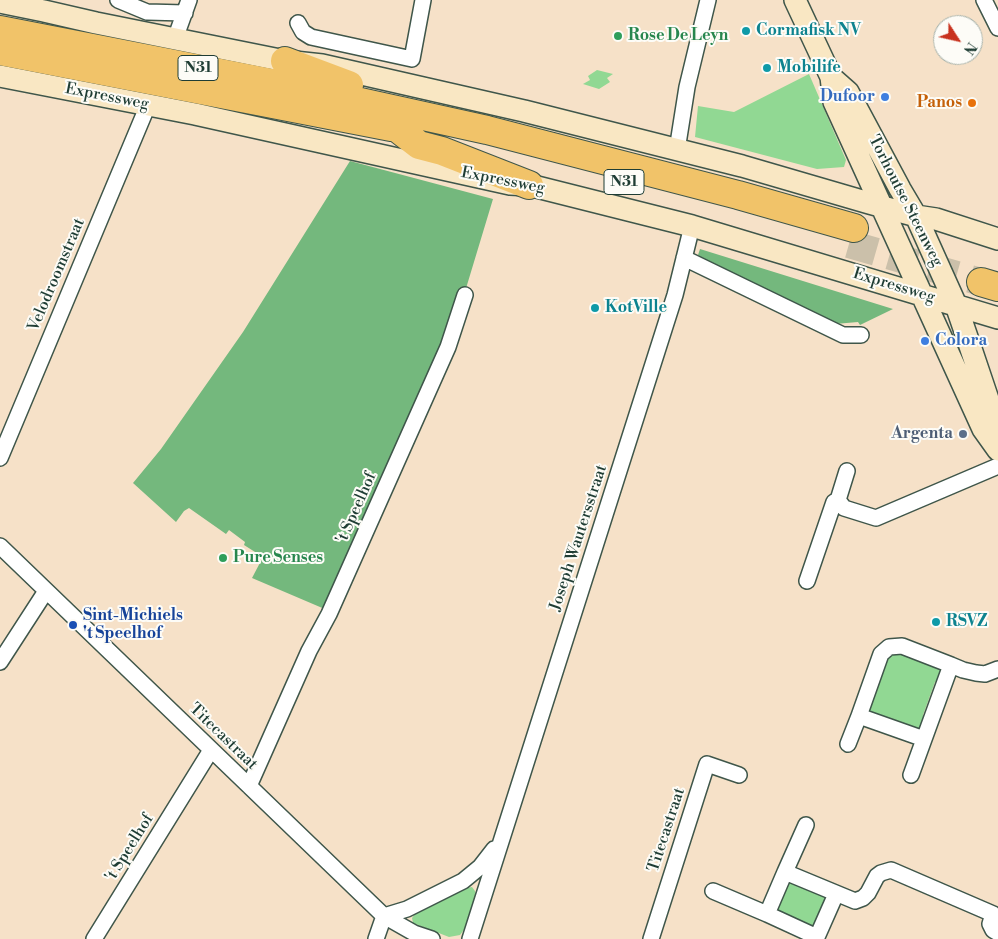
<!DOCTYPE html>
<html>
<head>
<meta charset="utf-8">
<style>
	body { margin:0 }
	#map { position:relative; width:998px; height:939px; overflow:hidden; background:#f6e1c8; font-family:"Libre Bodoni",serif }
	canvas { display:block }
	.north { position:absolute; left:933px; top:15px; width:50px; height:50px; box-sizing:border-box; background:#fdfcf7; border:1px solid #a4b0a9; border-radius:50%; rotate:125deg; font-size:14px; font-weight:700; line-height:20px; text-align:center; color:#1f3d34 }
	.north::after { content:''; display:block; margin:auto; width:18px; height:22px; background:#c8321e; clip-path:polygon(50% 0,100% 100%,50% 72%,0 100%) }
</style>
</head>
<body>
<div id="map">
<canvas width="998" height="939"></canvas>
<div class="north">N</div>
</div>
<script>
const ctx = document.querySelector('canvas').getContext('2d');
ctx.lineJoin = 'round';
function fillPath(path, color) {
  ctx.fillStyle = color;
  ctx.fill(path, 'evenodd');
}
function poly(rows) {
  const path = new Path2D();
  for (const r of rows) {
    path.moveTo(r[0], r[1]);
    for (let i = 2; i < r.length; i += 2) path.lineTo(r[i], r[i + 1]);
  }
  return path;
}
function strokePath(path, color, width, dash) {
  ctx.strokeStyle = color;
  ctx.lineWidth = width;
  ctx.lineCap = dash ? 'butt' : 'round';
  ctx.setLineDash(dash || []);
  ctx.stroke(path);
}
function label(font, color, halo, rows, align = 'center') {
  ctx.font = font + ' "Libre Bodoni",serif';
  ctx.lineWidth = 4;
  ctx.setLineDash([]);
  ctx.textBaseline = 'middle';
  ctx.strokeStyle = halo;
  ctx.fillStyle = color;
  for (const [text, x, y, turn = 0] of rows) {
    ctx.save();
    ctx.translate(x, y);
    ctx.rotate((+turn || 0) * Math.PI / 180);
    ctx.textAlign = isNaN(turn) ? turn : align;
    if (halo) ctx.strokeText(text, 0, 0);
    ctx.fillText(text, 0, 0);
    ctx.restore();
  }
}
const green = poly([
	[597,70,613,74,607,78,610,82,599,89,583,84,590,80,588,76],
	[809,74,846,160,844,167,817,169,695,137,698,106,734,112],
	[896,650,938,665,942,673,941,679,935,682,923,715,926,721,923,726,919,729,870,713,868,709,869,701,874,698,886,665,884,659],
	[793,882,822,895,824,897,826,902,815,924,810,926,781,913,779,911,778,907,786,885],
	[472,887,475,891,476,895,466,927,460,935,449,937,413,923,412,918,415,914,467,888]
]);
const forest = poly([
	[350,161,493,199,464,295,444,349,327,610,252,578,263,557,244,545,245,542,229,530,226,534,189,508,184,511,176,522,133,483,161,449,243,332],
	[700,249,893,309,860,325,858,322,835,324,706,261,698,255]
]);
const highwayTunnel = poly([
	[849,244,981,282]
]);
const street = poly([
	[118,0,147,12,185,13],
	[984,0,998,28],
	[298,23,303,32,311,37,412,59,423,0],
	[175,39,189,0],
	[677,150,687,87,708,0],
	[684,258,843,335,861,335],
	[0,458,148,105],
	[847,471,838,500,844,508,876,518,998,466],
	[0,546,384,916,414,933,432,939],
	[807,581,834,502,838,500],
	[0,662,46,591],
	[924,739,859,716,881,654,889,647,902,646,951,665],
	[848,744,859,716],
	[911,775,951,665,963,670,976,673,985,674,998,669],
	[249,786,309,651,329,614,448,347,465,295],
	[785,872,806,825],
	[713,891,767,914],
	[836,894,817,937,767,914,785,872,855,901,863,898,868,893,877,876,881,873,891,870,993,914,990,924,993,930,998,933],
	[384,916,407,909,463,881,480,867,494,849],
	[94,939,211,750],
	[376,939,384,916],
	[470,939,675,295,692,226],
	[651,939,707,764,739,775]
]);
const secondary = poly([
	[795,0,831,77,834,102,983,429,998,450],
	[0,2,44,11,96,23,285,61,322,65,524,111,742,166,869,203,916,216,936,219,998,239],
	[0,76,195,114,510,184,529,185,692,226,998,318],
	[831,77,848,92,900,189,916,216,956,305,969,343,996,423,997,447]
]);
const highway = poly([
	[0,30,292,87,487,130,738,195,854,228],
	[0,51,391,127],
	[285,61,349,85],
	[397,128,419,145,442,151,529,185],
	[981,282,998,287]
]);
const markers = [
	[746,31,5,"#0f9aa8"],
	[618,36,5,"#2e9e5b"],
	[767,68,5,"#0f9aa8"],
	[885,97,5,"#3f7fe0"],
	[972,103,5,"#e8710a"],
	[595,308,5,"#0f9aa8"],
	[925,341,5,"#3f7fe0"],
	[963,434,5,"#5c6f8a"],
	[223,558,5,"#2e9e5b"],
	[936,622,5,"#0f9aa8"],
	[73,625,5,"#1a4fb4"]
];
const shields = [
	[198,68,40],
	[624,182,40]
];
const shieldNames = [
	["N31",198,68],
	["N31",624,182]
];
const cultureNames = [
	["Cormafisk NV",756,31],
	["Mobilife",777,68],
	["KotVille",605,308],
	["RSVZ",946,622]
];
const leisureNames = [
	["Rose De Leyn",628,36],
	["Pure Senses",233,558]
];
const streetNames = [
	["Expressweg",107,97,11],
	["Expressweg",503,181,11],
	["Torhoutse Steenweg",905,201,63],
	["Velodroomstraat",57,275,-67],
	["Expressweg",894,286,17],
	["'t Speelhof",357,508,-66],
	["Joseph Wautersstraat",579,538,-72],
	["Titecastraat",223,737,44],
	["Titecastraat",667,830,-72],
	["'t Speelhof",130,848,-58]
];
const shopNames = [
	["Dufoor",875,97],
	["Colora",935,341,"left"]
];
const foodNames = [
	["Panos",962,103]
];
const serviceNames = [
	["Argenta",953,434]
];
const transitNames = [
	["Sint-Michiels",83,616],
	["'t Speelhof",83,634]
];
fillPath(green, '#91d893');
fillPath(forest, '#74b87d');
strokePath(highwayTunnel, '#cbc0aa', 28, [28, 14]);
strokePath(street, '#3f564a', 18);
strokePath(secondary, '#3f564a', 24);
strokePath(highway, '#3f564a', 30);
strokePath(street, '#fff', 15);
strokePath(secondary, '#f9e7c3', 21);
strokePath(highway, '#f1c369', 28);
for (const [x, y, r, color] of markers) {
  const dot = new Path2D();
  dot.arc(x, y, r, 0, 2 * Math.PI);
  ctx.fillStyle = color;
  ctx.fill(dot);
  strokePath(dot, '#fdfcf7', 2);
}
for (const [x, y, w] of shields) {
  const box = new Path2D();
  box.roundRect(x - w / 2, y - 12.5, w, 25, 4);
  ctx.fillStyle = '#fdfcf7';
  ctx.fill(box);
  strokePath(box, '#1f3d34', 1);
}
label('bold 15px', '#1f3d34', null, shieldNames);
label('bold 16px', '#0d838f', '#fdfcf7', cultureNames, 'left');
label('bold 16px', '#27864d', '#fdfcf7', leisureNames, 'left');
label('16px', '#1f3d34', '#fdfcf7', streetNames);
label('bold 16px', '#366cbe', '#fdfcf7', shopNames, 'right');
label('bold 16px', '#c56008', '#fdfcf7', foodNames, 'right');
label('bold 16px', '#4e5e75', '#fdfcf7', serviceNames, 'right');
label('bold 16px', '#164399', '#fdfcf7', transitNames, 'left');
</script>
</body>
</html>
